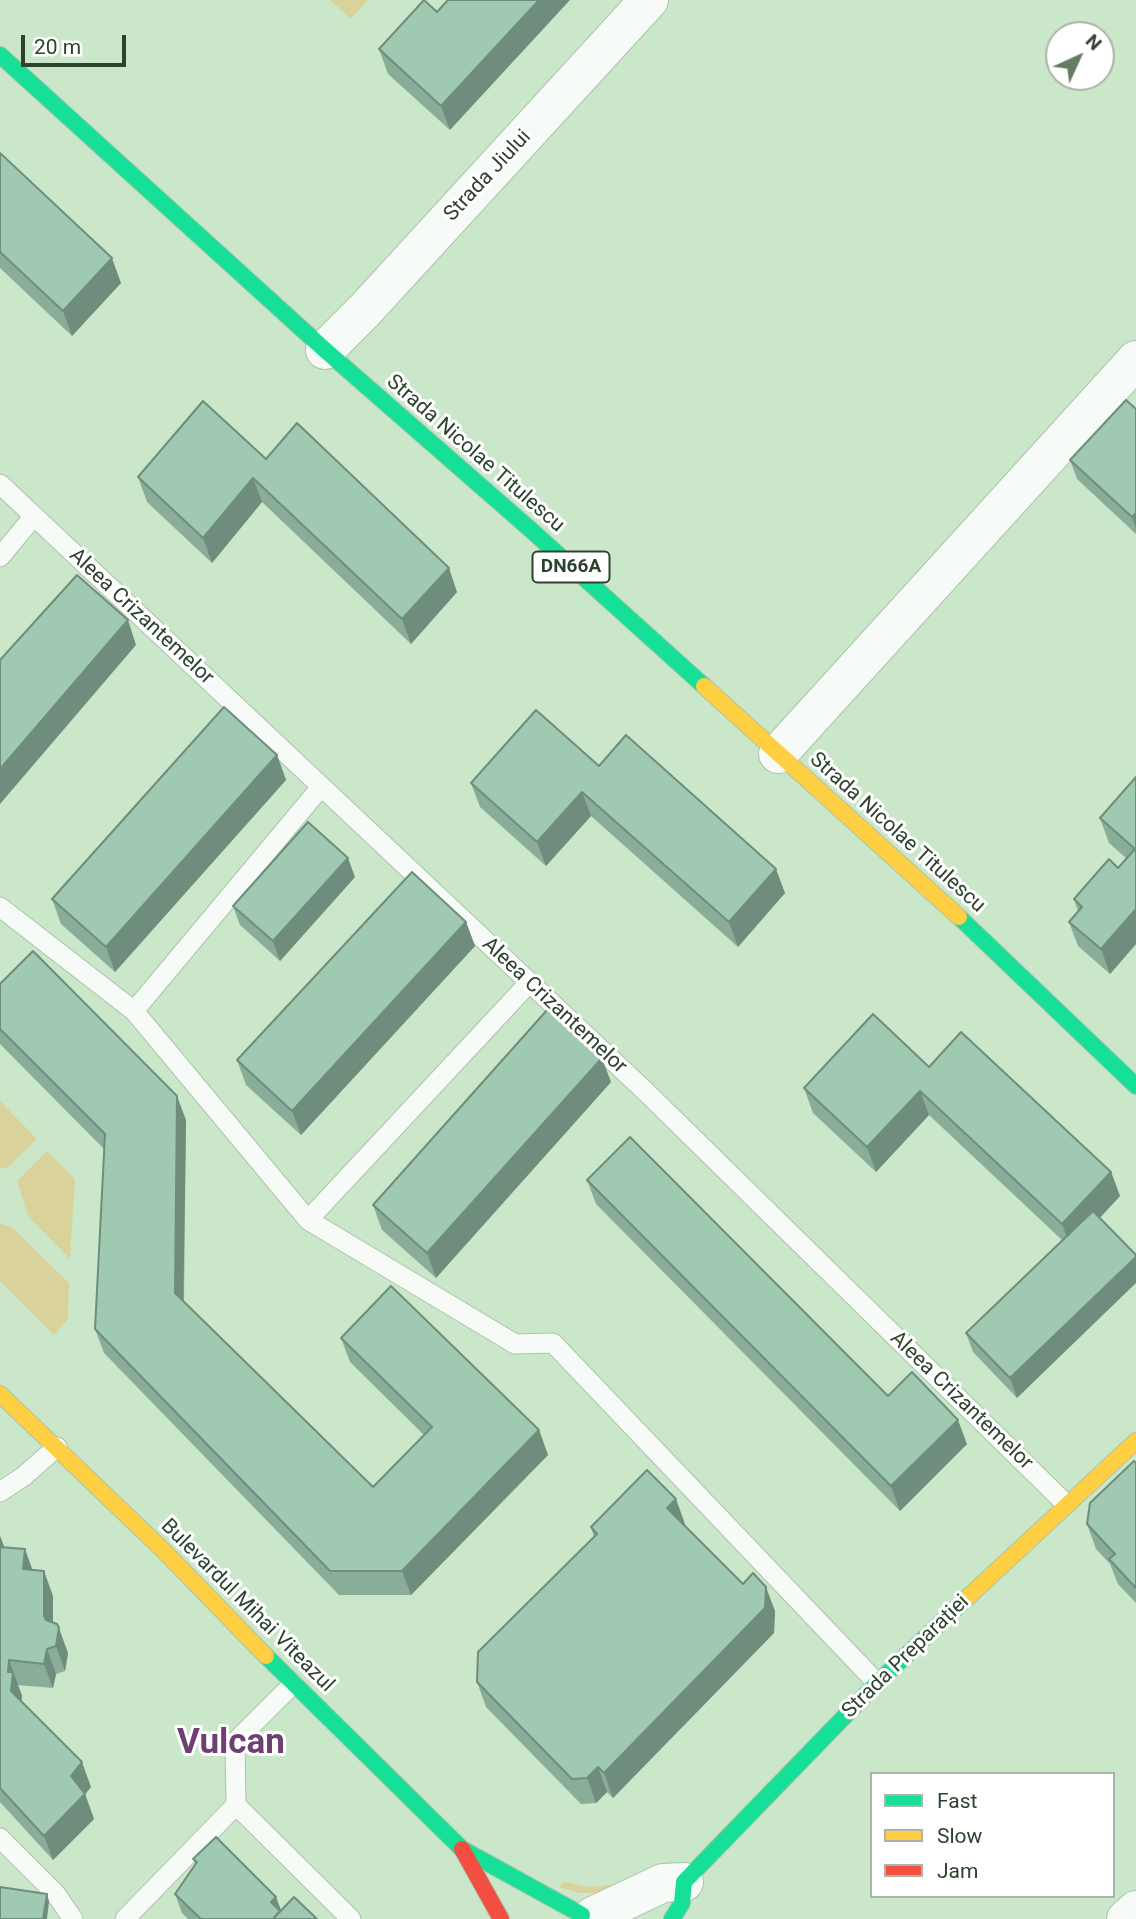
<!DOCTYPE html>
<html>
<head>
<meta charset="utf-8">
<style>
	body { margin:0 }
	#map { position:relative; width:1136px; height:1919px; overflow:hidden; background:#cbe7ca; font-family:Roboto,sans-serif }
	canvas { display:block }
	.legend { position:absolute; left:870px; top:1772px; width:245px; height:126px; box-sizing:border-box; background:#fff; border:2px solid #abb4ab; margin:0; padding:9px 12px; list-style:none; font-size:21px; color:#2e432d }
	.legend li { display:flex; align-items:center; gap:14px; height:35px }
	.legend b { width:35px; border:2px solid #abb4ab }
	.north { position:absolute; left:1045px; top:21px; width:70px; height:70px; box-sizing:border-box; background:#fff; border:2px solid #abb4ab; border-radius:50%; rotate:45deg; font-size:19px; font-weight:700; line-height:28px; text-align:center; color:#2e432d }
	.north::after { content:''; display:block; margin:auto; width:24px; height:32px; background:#657c64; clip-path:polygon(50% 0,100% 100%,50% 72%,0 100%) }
	.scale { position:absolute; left:21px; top:35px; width:105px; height:32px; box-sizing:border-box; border:4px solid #2e432d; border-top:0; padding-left:9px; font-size:21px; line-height:24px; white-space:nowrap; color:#2e432d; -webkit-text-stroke:5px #fff; paint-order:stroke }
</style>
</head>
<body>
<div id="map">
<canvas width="1136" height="1919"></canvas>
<ul class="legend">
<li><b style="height:9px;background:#16e098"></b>Fast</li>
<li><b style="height:9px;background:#ffcf43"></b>Slow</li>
<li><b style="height:9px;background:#f24e42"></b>Jam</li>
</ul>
<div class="north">N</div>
<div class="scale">20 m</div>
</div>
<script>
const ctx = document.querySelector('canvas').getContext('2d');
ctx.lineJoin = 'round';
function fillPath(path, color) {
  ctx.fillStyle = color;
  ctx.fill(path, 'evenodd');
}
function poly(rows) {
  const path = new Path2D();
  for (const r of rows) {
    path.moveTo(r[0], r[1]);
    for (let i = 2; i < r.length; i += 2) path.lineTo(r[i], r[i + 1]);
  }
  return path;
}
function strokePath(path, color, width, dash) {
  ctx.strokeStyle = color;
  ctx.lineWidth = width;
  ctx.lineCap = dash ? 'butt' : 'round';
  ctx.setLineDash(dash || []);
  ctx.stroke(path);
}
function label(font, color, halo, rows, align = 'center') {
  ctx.font = font + ' Roboto,sans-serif';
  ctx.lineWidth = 6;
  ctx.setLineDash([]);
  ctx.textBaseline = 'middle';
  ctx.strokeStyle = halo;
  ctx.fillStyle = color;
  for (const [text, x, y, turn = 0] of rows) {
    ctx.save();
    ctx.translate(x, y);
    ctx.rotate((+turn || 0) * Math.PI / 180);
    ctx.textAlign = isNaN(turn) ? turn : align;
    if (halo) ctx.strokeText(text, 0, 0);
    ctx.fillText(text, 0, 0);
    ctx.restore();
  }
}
const green = poly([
	[330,0,368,0,351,19],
	[0,1101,37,1139,6,1169,0,1167],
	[47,1151,75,1179,70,1259,28,1216,17,1181],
	[0,1224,12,1227,69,1283,68,1319,54,1335,0,1281],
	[565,1882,589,1887,619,1884,599,1893,580,1893,558,1887]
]);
const lane = poly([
	[0,484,34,516,0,557],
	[34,516,645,1091,1066,1504],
	[0,907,134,1011,308,1220,529,983],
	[134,1011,321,787],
	[308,1220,515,1344,553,1343,877,1683],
	[0,1492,24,1476,57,1447],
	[293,1684,235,1742,236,1805,351,1919],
	[0,1838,55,1893,73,1919],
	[125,1919,236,1805]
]);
const street = poly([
	[325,350,365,310,649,0],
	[778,754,1136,360],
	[593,1916,663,1883,684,1882],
	[1126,1919,1136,1910]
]);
const fast = poly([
	[0,55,325,350,531,530,704,686],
	[959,917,1136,1086],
	[266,1656,462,1849,582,1915],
	[672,1919,682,1903,684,1882,877,1683,967,1598]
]);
const slow = poly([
	[704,686,959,917],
	[0,1394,162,1549,266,1656],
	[967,1598,1136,1441]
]);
const jam = poly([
	[462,1849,501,1919]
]);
const wall = poly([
	[424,0,450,130,388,74,379,49],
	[0,153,121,283,72,336,0,268],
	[1136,409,1136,534,1077,479,1070,460],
	[266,459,457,592,411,644,262,502,212,563,147,502,138,477],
	[277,755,286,780,115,972,61,924,52,899],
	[599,766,785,893,738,947,591,816,546,866,480,807,471,783],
	[1136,777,1136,944,1110,974,1078,946,1069,922,1078,911,1074,899,1118,868,1126,858,1109,843,1100,818],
	[355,877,280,961,240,925,233,906],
	[466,922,475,946,301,1135,246,1085,237,1060],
	[0,984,186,1120,184,1302,373,1487,424,1435,350,1362,341,1338,539,1430,548,1455,411,1595,339,1595,104,1353,95,1329,104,1149,0,1044],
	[929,1067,1111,1172,1120,1196,1100,1218,1017,1398,973,1352,966,1333,1062,1240,929,1115,876,1172,813,1113,804,1088],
	[611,1082,436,1278,382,1230,373,1205],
	[587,1180,888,1396,967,1444,900,1511,596,1204],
	[1136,1463,1136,1603,1118,1584,1110,1564,1096,1549,1087,1524],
	[685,1524,684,1525,743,1584,775,1611,774,1633,613,1798,607,1792,596,1803,581,1804,486,1707,477,1682,594,1537,591,1527],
	[0,1536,4,1547,33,1570,53,1596,53,1622,68,1653,65,1671,56,1674,53,1688,18,1685,22,1696,21,1702,91,1787,85,1794,94,1819,53,1860,0,1802],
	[193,1859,281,1910,317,1919,188,1919,182,1913,175,1894,195,1864]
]);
const shadedWall = poly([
	[539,0,570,0,450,130,441,106],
	[112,258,121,283,72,336,63,311],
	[253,478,262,502,212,563,203,538],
	[1136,513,1136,529,1132,517],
	[449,568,457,592,411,644,402,619],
	[128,620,136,645,0,804,0,769],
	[277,755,286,780,115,972,106,947],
	[582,792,591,816,546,866,537,842],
	[348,858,355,877,280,961,273,941],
	[776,869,785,893,738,947,729,922],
	[1136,909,1136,944,1110,974,1101,949],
	[466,922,475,946,301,1135,292,1111],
	[602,1058,611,1082,436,1278,427,1253],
	[920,1091,929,1115,876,1172,867,1147],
	[177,1096,186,1120,183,1317,175,1293],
	[1111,1172,1120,1196,1071,1248,1062,1224],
	[1136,1257,1136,1283,1017,1398,1010,1378],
	[958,1420,967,1444,900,1511,891,1486],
	[539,1430,548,1455,411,1595,402,1571],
	[676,1499,685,1524,676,1533,667,1508],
	[0,1536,6,1552,0,1548],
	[25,1549,34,1574,23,1569],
	[44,1571,53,1596,53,1640,44,1616],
	[766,1587,775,1611,774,1633,613,1798,604,1773],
	[59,1628,68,1653,65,1671,56,1646],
	[47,1649,56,1674,53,1688,44,1664],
	[9,1660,22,1696,20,1716,11,1691,8,1672],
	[82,1762,91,1787,82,1798,85,1794,94,1819,53,1860,44,1836,71,1776],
	[598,1767,607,1792,596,1803,587,1778],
	[47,1894,49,1901,47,1919,43,1919],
	[276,1897,283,1915,271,1902]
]);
const building = poly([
	[424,0,437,12,448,0,539,0,441,106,379,49,424,0],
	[0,153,112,258,63,311,0,252,0,153],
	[1126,400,1136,409,1136,513,1132,517,1070,460,1126,400],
	[203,401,266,459,297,423,449,568,402,619,253,478,203,538,138,477,203,401],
	[77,575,128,620,0,769,0,660,77,575],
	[224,707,277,755,106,947,52,899,224,707],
	[536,710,599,766,626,735,776,869,729,922,582,792,537,842,471,783,536,710],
	[1136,777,1136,909,1101,949,1069,922,1082,907,1074,899,1109,859,1118,868,1135,849,1100,818,1136,777],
	[308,822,348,858,273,941,233,906,308,822],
	[412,872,466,922,292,1111,237,1060,412,872],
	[33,951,177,1096,175,1293,373,1487,432,1427,341,1338,391,1286,539,1430,402,1571,330,1571,95,1329,105,1134,0,1029,0,984,33,951],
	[548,1009,602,1058,427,1253,373,1205,548,1009],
	[873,1014,929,1067,961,1032,1111,1172,1062,1224,920,1091,867,1147,804,1088,873,1014],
	[630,1137,888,1396,912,1372,958,1420,891,1486,587,1180,630,1137],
	[1093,1211,1136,1255,1136,1257,1010,1378,966,1333,1093,1211],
	[1134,1461,1136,1463,1136,1588,1109,1559,1115,1554,1087,1524,1090,1503,1134,1461],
	[647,1470,676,1499,667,1508,743,1584,753,1573,766,1587,765,1608,604,1773,598,1767,587,1778,572,1779,477,1682,478,1652,597,1534,591,1527,647,1470],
	[0,1547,25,1549,23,1569,44,1571,44,1616,46,1620,57,1624,59,1628,56,1646,47,1649,44,1664,9,1660,8,1672,13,1672,11,1691,82,1762,71,1776,85,1794,44,1836,0,1788,0,1547],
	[216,1837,276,1897,271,1902,280,1911,273,1919,201,1919,175,1894,197,1862,193,1859,216,1837],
	[0,1887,47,1894,43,1919,0,1919,0,1887],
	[294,1897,317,1919,273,1919,294,1897]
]);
const shields = [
	[571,567,77]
];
const shieldNames = [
	["DN66A",571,567]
];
const streetNames = [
	["Strada Jiului",488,176,-47],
	["Strada Nicolae Titulescu",475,454,41],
	["Aleea Crizantemelor",141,617,43],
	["Strada Nicolae Titulescu",897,833,42],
	["Aleea Crizantemelor",554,1006,43],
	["Aleea Crizantemelor",961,1401,44],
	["Bulevardul Mihai Viteazul",247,1606,45],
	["Strada Preparației",906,1657,-44]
];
const townNames = [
	["Vulcan",231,1744]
];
fillPath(green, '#dad29b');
strokePath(lane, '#acc3ab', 21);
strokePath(street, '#acc3ab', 40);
strokePath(fast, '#acc3ab', 18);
strokePath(slow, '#acc3ab', 18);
strokePath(jam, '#acc3ab', 18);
strokePath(lane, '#f7fbf7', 19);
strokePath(street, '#f7fbf7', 38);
strokePath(fast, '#16e098', 16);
strokePath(slow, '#ffcf43', 16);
strokePath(jam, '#f24e42', 16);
fillPath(wall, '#89ad98');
fillPath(shadedWall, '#6f8d7c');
fillPath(building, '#9fc9b1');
strokePath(building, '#6f8d7c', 2);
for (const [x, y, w] of shields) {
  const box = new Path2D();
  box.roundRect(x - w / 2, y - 15.5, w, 31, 5);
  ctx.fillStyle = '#fff';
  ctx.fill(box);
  strokePath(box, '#2e432d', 2);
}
label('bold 19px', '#2e432d', null, shieldNames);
label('21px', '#2e432d', '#fff', streetNames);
label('bold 35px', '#6e3f73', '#fff', townNames);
</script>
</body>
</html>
